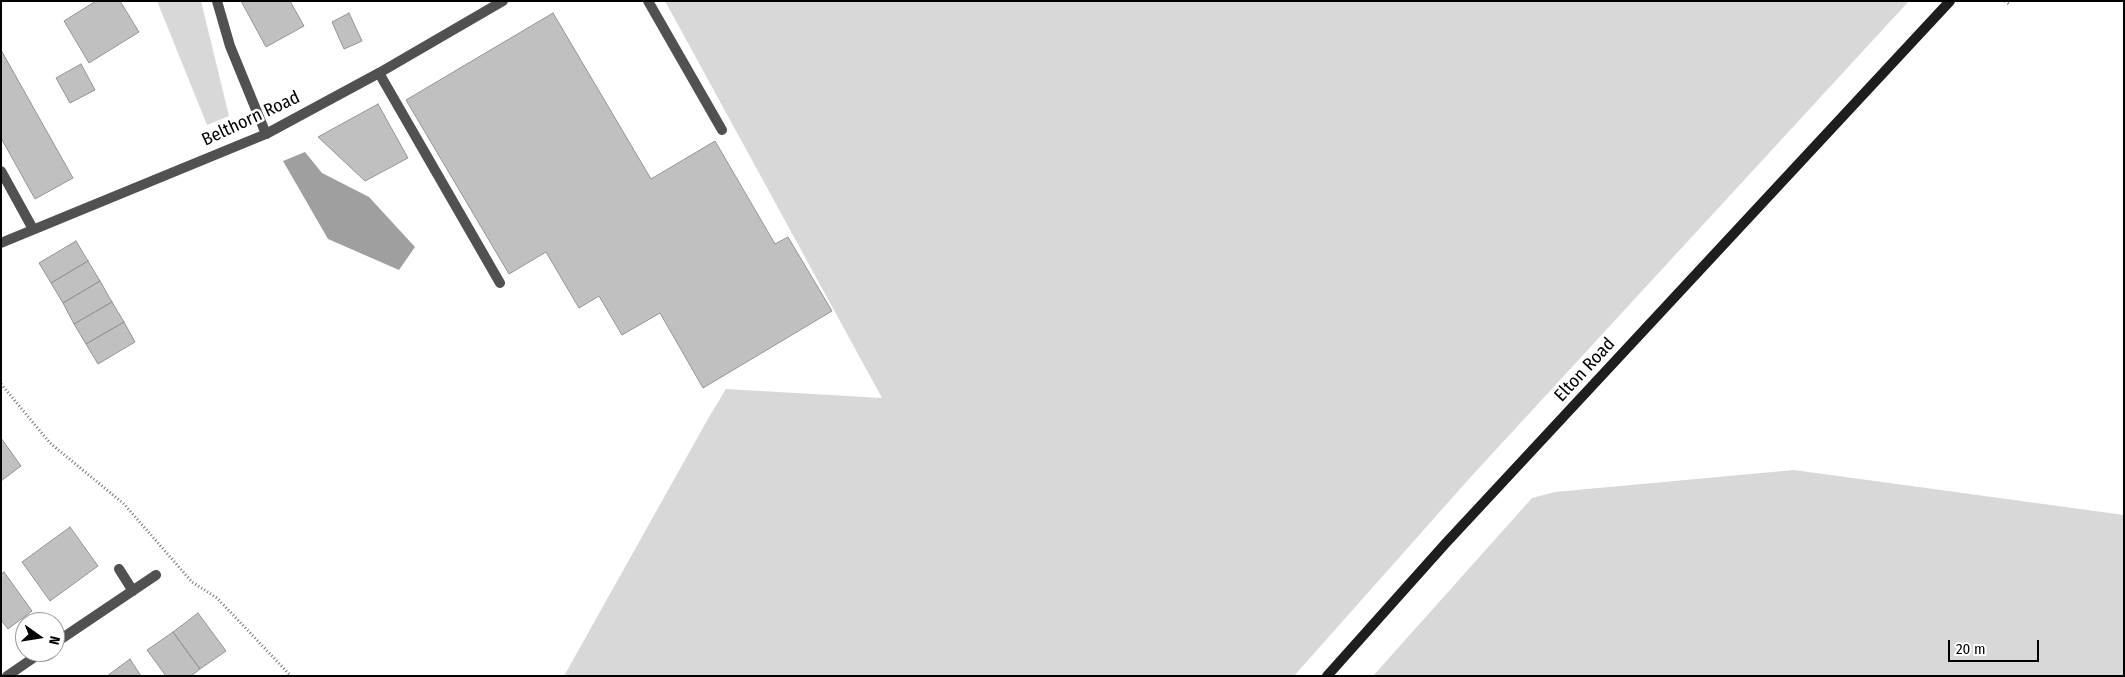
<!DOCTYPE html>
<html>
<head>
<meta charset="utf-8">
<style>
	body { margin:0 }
	#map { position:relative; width:2125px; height:677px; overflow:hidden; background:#fff; font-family:"Fira Sans Condensed",sans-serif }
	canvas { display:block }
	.frame { position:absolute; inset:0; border:2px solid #000; pointer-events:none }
	.north { position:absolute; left:15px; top:612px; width:50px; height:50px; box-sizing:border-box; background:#fff; border:1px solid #999; border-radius:50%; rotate:103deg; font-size:14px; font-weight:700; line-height:20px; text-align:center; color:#000 }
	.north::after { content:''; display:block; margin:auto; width:18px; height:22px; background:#000; clip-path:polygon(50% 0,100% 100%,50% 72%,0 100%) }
	.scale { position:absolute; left:1948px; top:640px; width:91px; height:22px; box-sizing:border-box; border:2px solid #000; border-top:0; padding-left:6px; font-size:15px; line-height:18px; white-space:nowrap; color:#000; -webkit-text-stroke:4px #fff; paint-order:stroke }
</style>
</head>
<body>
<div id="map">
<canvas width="2125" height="677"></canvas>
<div class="frame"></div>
<div class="north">N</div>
<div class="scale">20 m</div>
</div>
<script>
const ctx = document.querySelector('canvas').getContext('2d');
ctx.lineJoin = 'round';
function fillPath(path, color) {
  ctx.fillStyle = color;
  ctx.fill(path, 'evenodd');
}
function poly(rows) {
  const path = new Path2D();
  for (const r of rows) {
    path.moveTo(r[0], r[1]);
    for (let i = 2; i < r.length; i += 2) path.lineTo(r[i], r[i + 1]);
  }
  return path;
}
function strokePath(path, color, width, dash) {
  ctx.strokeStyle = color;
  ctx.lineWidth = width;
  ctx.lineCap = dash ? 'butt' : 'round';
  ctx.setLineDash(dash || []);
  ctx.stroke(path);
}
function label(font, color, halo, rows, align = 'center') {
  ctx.font = font + ' "Fira Sans Condensed",sans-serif';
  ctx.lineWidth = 5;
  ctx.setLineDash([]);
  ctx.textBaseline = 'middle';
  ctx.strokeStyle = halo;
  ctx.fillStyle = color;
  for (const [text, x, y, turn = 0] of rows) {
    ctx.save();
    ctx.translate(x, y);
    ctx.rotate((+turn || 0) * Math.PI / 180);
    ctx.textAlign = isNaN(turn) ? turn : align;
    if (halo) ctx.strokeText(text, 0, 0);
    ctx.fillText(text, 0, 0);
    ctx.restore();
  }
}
const green = poly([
	[157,1,201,1,229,116,207,125],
	[665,1,1909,1,1468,480,1294,676,564,676,709,417,726,389,882,398],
	[1794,470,2124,515,2124,676,1373,676,1532,498,1555,492]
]);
const water = poly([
	[305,152,322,173,369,197,415,247,399,270,328,239,283,161]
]);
const building = poly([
	[96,1,120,1,139,32,89,63,64,21,96,1],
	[241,1,290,1,304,26,266,47,241,1],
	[349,13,362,41,344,49,332,22,349,13],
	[553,13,651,179,715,141,775,244,788,237,832,311,703,388,660,313,622,335,599,296,579,308,546,252,509,274,406,100,553,13],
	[1,50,73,178,35,199,1,138,1,50],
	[81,64,95,90,70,103,56,78,81,64],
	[378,104,408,158,365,181,318,137,378,104],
	[76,241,88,261,51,283,39,263,76,241],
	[88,261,100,281,63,303,51,283,88,261],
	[100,281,112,302,74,324,63,303,100,281],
	[112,302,124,322,86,344,74,324,112,302],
	[124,322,135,342,98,364,86,344,124,322],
	[1,438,21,466,1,481,1,438],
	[70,527,98,566,50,601,22,562,70,527],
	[4,572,32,611,8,629,1,620,1,574,4,572],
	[198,613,226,651,200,669,173,632,198,613],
	[173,632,200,669,191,676,166,676,147,650,173,632],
	[130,659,141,676,107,676,130,659]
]);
const path = poly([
	[2005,1,2009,4],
	[1,384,50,443,124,504,192,582,217,598,291,676]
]);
const service = poly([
	[217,1,230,46,266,134],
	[648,1,722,130],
	[379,73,500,283]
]);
const minor = poly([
	[1,171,33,229],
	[1,243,266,134,379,73,503,1],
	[119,569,133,591],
	[55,643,156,575],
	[7,676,42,652]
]);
const secondary = poly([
	[1327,676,1445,544,1950,1]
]);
const streetNames = [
	["Belthorn Road",251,119,-25],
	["Elton Road",1585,370,-47]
];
fillPath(green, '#d8d8d8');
fillPath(water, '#9f9f9f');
fillPath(building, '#c0c0c0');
strokePath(building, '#959595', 1);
strokePath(path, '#737373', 3, [1, 2.5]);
strokePath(service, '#515151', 10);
strokePath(minor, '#515151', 10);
strokePath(secondary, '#1e1e1e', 10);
label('18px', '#000', '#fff', streetNames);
</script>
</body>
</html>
